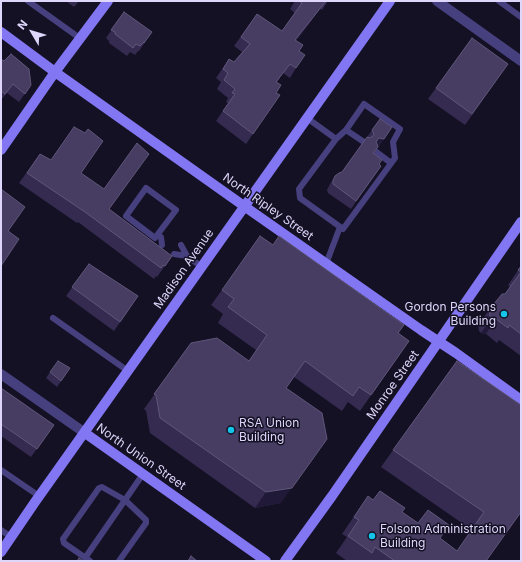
<!DOCTYPE html>
<html>
<head>
<meta charset="utf-8">
<style>
	body { margin:0 }
	#map { position:relative; width:522px; height:562px; overflow:hidden; background:#151124; font-family:Inter,sans-serif }
	canvas { display:block }
	.frame { position:absolute; inset:0; border:2px solid #ded7fb; pointer-events:none }
	.north { position:absolute; left:12px; top:12px; width:40px; height:40px; -webkit-text-stroke:3px #151124; paint-order:stroke; rotate:308deg; font-size:11px; font-weight:700; line-height:16px; text-align:center; color:#ded7fb }
	.north::after { content:''; display:block; margin:auto; width:14px; height:18px; background:#ded7fb; clip-path:polygon(50% 0,100% 100%,50% 72%,0 100%) }
</style>
</head>
<body>
<div id="map">
<canvas width="522" height="562"></canvas>
<div class="frame"></div>
<div class="north">N</div>
</div>
<script>
const ctx = document.querySelector('canvas').getContext('2d');
ctx.lineJoin = 'round';
function poly(rows) {
  const path = new Path2D();
  for (const r of rows) {
    path.moveTo(r[0], r[1]);
    for (let i = 2; i < r.length; i += 2) path.lineTo(r[i], r[i + 1]);
  }
  return path;
}
function strokePath(path, color, width, dash) {
  ctx.strokeStyle = color;
  ctx.lineWidth = width;
  ctx.lineCap = dash ? 'butt' : 'round';
  ctx.setLineDash(dash || []);
  ctx.stroke(path);
}
function fillPath(path, color) {
  ctx.fillStyle = color;
  ctx.fill(path, 'evenodd');
}
function label(font, color, halo, rows, align = 'center') {
  ctx.font = font + ' Inter,sans-serif';
  ctx.lineWidth = 3;
  ctx.setLineDash([]);
  ctx.textBaseline = 'middle';
  ctx.strokeStyle = halo;
  ctx.fillStyle = color;
  for (const [text, x, y, turn = 0] of rows) {
    ctx.save();
    ctx.translate(x, y);
    ctx.rotate((+turn || 0) * Math.PI / 180);
    ctx.textAlign = isNaN(turn) ? turn : align;
    if (halo) ctx.strokeText(text, 0, 0);
    ctx.fillText(text, 0, 0);
    ctx.restore();
  }
}
const lane = poly([
	[28,1,81,39],
	[499,1,521,17],
	[364,104,400,129,393,142,395,158,343,229,300,198,299,189,336,139,346,130,364,104],
	[307,118,336,139],
	[346,130,364,142],
	[375,151,391,163],
	[158,234,155,238,126,216,146,188,176,210,158,234,161,237,162,245],
	[181,245,187,256],
	[174,254,187,256,202,267],
	[326,264,340,227],
	[53,318,128,371],
	[1,470,39,496],
	[1,530,11,537],
	[85,558,143,474],
	[90,561,64,543,63,539,99,488,102,487,125,500,146,520,146,523,119,561]
]);
const street = poly([
	[437,1,521,61],
	[1,374,85,433]
]);
const secondary = poly([
	[1,32,55,72,244,206,421,330,456,353,521,400],
	[1,150,55,72,108,1],
	[85,433,266,561],
	[1,552,35,502,390,1],
	[285,561,332,496,521,222]
]);
const wall = poly([
	[66,1,79,1,74,7],
	[295,1,328,1,322,10,320,9,296,41,299,51,296,68,290,78,283,73,277,82,276,93,280,95,246,144,216,121,228,103,226,102,228,98,217,89,221,82,216,78,229,59,234,62,242,52,234,46,257,14,282,31,295,13,290,9],
	[124,12,152,32,139,51,138,51,135,55,130,52,127,56,109,43,109,41,106,38],
	[472,38,508,64,465,125,428,99],
	[1,59,31,85,19,102,7,93,1,100],
	[380,119,384,139,374,153,379,164,381,166,351,209,328,193,327,190,330,184,335,176,342,172],
	[40,154,51,160,81,173,109,209,172,256,157,277,156,276,154,279,78,222,77,223,19,183],
	[89,264,138,296,114,331,66,296],
	[521,266,521,356,499,340,497,343,486,334,481,333,479,331,478,325,489,310,505,294,510,287,508,285],
	[222,290,398,333,409,341,360,411,348,402,342,411,294,377,286,388,281,503,255,508,150,433,146,411,144,409,191,343,249,361,256,350,218,323,223,314,211,305],
	[457,361,520,447,487,561,347,561,336,553,347,537,342,534,368,496,373,500,402,512,457,551,472,530,381,467],
	[70,368,57,387,46,378,50,372],
	[1,388,54,425,31,457,1,436]
]);
const shadedWall = poly([
	[326,1,320,9,289,50,295,40],
	[379,138,384,139,367,161,374,147,376,142],
	[492,318,496,319,486,334,481,333],
	[316,454,281,503,255,508,266,492]
]);
const building = poly([
	[299,1,326,1,295,40,303,45,299,51,305,55,296,68,290,64,276,82,281,85,276,93,280,95,253,134,223,111,235,94,232,93,235,89,224,80,228,73,223,69,229,59,234,62,250,44,241,37,257,14,282,31,302,3,299,1],
	[124,12,152,32,144,43,144,42,140,46,136,44,133,48,115,34,115,32,111,30,124,12],
	[472,38,508,64,472,114,436,88,472,38],
	[11,54,29,69,31,85,25,94,13,84,5,94,1,91,1,59,4,61,11,54],
	[380,119,392,127,384,139,379,138,376,142,377,144,378,147,373,153,382,160,379,164,381,166,356,201,333,184,333,181,335,176,339,173,342,172,367,137,370,138,373,136,374,134,372,130,380,119],
	[74,127,85,133,88,129,103,141,81,173,104,189,137,143,149,154,109,209,172,256,165,266,163,265,161,268,85,212,27,173,40,154,51,160,74,127],
	[1,189,25,207,8,231,19,239,1,266,1,189],
	[260,236,273,245,279,236,404,325,398,333,409,341,371,395,359,387,353,396,305,361,286,388,322,413,327,439,292,488,266,492,160,418,156,395,154,394,191,343,217,338,249,361,267,335,228,307,234,299,222,290,260,236],
	[89,264,138,296,120,322,72,287,89,264],
	[521,266,521,272,518,270,521,266],
	[521,272,521,334,509,325,508,328,496,319,492,318,490,316,489,310,502,294,505,294,521,272],
	[58,361,70,368,61,381,50,372,58,361],
	[457,361,521,405,521,445,520,447,521,448,521,512,486,561,395,561,375,547,372,553,348,536,359,520,354,517,368,496,373,500,380,491,405,508,402,512,418,523,428,510,449,525,440,538,457,551,484,512,393,450,457,361],
	[1,388,54,425,37,449,1,424,1,388],
	[191,556,197,561,188,561,191,556],
	[79,558,83,561,77,561,79,558]
]);
const markers = [
	[504,314,4,"#14c5ea"],
	[231,430,4,"#14c5ea"],
	[372,536,4,"#14c5ea"]
];
const streetNames = [
	["North Ripley Street",268,207,35],
	["Madison Avenue",184,269,-55],
	["Monroe Street",393,385,-55],
	["North Union Street",141,457,35]
];
const poiNames = [
	["Gordon Persons",496,307,"right"],
	["Building",496,321,"right"],
	["RSA Union",239,423],
	["Building",239,437],
	["Folsom Administration",380,529],
	["Building",380,543]
];
strokePath(lane, '#47407f', 6);
strokePath(street, '#47407f', 10);
strokePath(secondary, '#8276f3', 10);
fillPath(wall, '#352b50');
fillPath(shadedWall, '#201937');
fillPath(building, '#473d62');
strokePath(building, '#5f567a', 1);
for (const [x, y, r, color] of markers) {
  const dot = new Path2D();
  dot.arc(x, y, r, 0, 2 * Math.PI);
  ctx.fillStyle = color;
  ctx.fill(dot);
  strokePath(dot, '#151124', 1.5);
}
label('12px', '#ded7fb', '#151124', streetNames);
label('12px', '#ded7fb', '#151124', poiNames, 'left');
</script>
</body>
</html>
